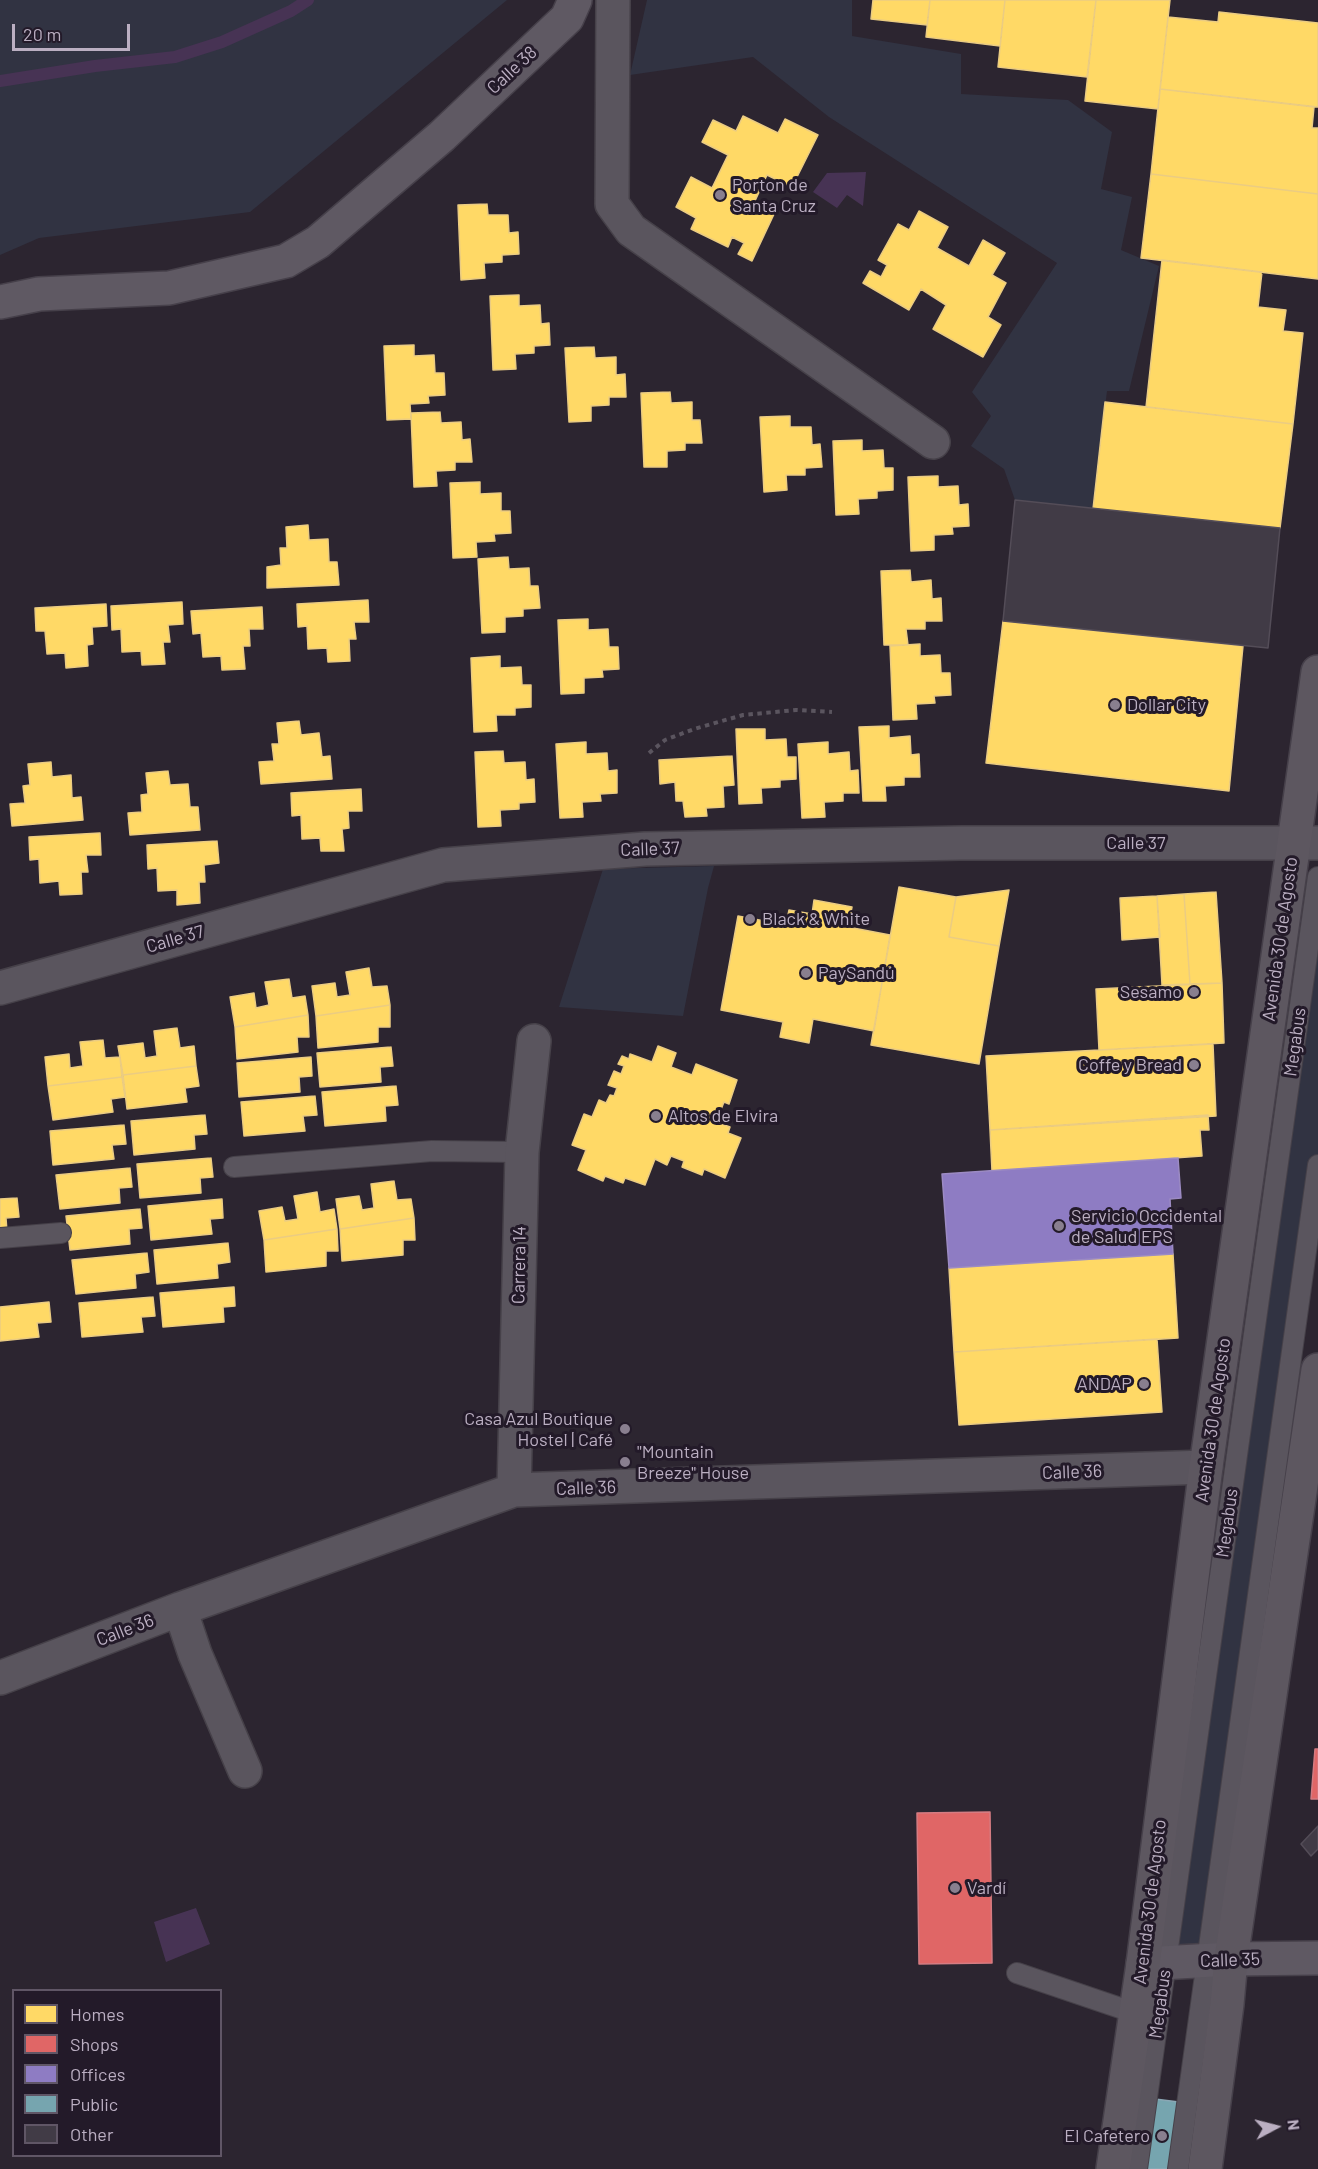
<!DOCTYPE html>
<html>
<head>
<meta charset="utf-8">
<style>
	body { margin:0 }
	#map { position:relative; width:1318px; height:2169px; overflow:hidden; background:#2c2530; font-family:Barlow,sans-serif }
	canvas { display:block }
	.legend { position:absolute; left:12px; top:1989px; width:210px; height:168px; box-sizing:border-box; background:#231a29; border:2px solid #605666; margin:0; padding:8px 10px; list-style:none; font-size:18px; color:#bbafc2 }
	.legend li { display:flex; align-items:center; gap:12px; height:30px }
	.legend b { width:30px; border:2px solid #605666 }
	.north { position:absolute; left:1246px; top:2097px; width:60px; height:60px; -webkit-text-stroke:4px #231a29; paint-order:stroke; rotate:83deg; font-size:16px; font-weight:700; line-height:24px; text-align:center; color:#bbafc2 }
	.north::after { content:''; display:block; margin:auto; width:21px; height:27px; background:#bbafc2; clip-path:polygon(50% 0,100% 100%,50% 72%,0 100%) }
	.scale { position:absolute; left:12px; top:24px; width:118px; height:27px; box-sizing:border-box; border:3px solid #bbafc2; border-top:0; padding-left:8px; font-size:18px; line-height:21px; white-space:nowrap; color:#bbafc2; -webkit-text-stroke:4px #231a29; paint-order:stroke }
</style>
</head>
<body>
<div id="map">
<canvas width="1318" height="2169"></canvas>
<ul class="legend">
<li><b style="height:16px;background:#ffd966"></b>Homes</li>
<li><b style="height:16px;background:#e06666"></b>Shops</li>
<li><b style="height:16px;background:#8e7cc3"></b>Offices</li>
<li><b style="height:16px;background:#76a5af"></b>Public</li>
<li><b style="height:16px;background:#413b46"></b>Other</li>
</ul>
<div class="north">N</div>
<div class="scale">20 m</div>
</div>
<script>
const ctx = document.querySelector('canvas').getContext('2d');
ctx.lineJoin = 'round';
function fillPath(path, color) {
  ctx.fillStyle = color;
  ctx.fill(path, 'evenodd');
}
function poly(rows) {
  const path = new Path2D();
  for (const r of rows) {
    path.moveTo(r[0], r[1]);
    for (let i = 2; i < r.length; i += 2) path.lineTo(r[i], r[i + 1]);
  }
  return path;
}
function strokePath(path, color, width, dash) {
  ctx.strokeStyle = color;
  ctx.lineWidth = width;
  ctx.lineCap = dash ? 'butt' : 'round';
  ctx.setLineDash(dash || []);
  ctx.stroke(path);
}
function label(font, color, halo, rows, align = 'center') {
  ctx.font = font + ' Barlow,sans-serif';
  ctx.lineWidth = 6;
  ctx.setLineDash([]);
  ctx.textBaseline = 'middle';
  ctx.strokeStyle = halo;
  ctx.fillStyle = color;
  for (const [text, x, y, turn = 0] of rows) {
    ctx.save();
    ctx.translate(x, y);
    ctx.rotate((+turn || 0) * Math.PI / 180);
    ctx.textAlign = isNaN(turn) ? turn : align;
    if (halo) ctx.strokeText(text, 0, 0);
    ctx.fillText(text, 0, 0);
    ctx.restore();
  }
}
const green = poly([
	[0,0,507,0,250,212,39,238,0,255],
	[647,0,852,0,852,36,961,54,961,94,1068,100,1112,132,1101,189,1132,197,1121,250,1159,266,1129,391,1107,391,1093,509,1015,500,1004,469,971,446,991,416,972,392,1057,263,829,117,753,57,630,75],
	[714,866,708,888,683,1016,559,1007,603,869],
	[1318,895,1318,1165,1207,1961,1165,1962]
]);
const water = poly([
	[866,172,863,206,847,195,837,208,813,192,827,173],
	[196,1908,210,1944,166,1962,154,1922]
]);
const homes = poly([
	[873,0,930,0,927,25,871,19,873,0],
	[930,0,1005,0,1000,46,926,37,930,0],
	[1005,0,1096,0,1087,77,998,67,1005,0],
	[1096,0,1170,0,1158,109,1085,101,1096,0],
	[1219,12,1318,23,1318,107,1160,89,1168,17,1218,22,1219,12],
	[1160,89,1314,107,1312,128,1318,128,1318,194,1151,174,1160,89],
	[743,116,778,133,785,119,818,135,792,187,767,175,754,203,775,212,752,261,738,254,744,243,732,237,728,247,691,229,696,218,676,207,691,177,712,188,728,155,702,142,713,120,736,131,743,116],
	[1151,174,1318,194,1318,279,1141,258,1151,174],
	[487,204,488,215,508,215,509,233,518,232,519,254,502,255,502,262,484,263,485,278,461,280,458,205,487,204],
	[919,211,948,227,937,248,969,266,983,240,1005,253,992,275,1006,283,988,317,1001,325,983,357,933,329,946,305,921,289,909,310,863,283,870,271,881,277,887,265,878,260,898,224,909,230,919,211],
	[1162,260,1262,272,1258,307,1286,310,1283,331,1303,333,1293,424,1146,407,1162,260],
	[519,295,519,306,540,305,541,324,549,323,550,345,534,346,534,353,515,354,516,369,493,370,490,296,519,295],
	[414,345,414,356,434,355,435,373,444,373,445,395,428,396,429,403,410,404,411,419,387,420,384,346,414,345],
	[594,347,595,358,616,357,616,375,625,374,626,397,609,397,609,405,591,406,591,421,569,422,565,348,594,347],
	[670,392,671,403,692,402,692,420,700,420,702,443,685,443,685,450,667,451,667,467,644,467,641,393,670,392],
	[1105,402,1293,424,1280,528,1093,509,1105,402],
	[440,412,441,423,461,422,462,440,470,439,472,462,455,462,455,470,436,471,437,486,414,487,411,413,440,412],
	[790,416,790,427,811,427,812,445,820,444,822,467,805,468,805,475,786,475,787,490,764,492,760,417,790,416],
	[862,440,862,451,883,450,884,468,893,468,893,490,877,491,877,498,858,499,859,514,836,515,833,441,862,440],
	[938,476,938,487,958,486,959,505,968,504,969,526,952,527,953,534,934,535,934,550,911,551,908,477,938,476],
	[480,482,480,494,501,493,501,511,510,511,511,533,494,534,495,541,476,542,477,557,453,558,450,483,480,482],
	[308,525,309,540,328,539,329,562,337,562,339,585,267,588,267,567,281,565,280,548,287,548,286,527,308,525],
	[508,557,509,569,529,568,530,586,538,586,540,608,523,609,523,616,505,617,505,632,482,633,478,559,508,557],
	[910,570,911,582,931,580,932,599,941,598,942,621,925,621,925,629,906,629,908,645,884,645,881,571,910,570],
	[368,600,369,622,354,622,356,639,349,639,350,661,328,662,327,648,308,649,307,626,298,627,297,604,368,600],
	[182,602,183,624,168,625,170,642,163,642,165,664,142,665,141,651,122,652,121,629,112,630,111,606,182,602],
	[106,604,107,626,92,627,93,644,87,645,88,666,66,668,65,653,47,654,45,631,36,631,35,608,106,604],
	[262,607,263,629,249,629,250,646,243,646,245,669,222,670,221,656,203,657,201,633,193,634,191,611,262,607],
	[588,619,588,630,608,629,609,647,618,647,619,669,602,670,603,677,584,678,584,693,561,694,558,620,588,619],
	[1003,621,1243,646,1229,791,986,763,1003,621],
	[920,644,920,656,940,655,941,673,950,673,951,695,934,696,935,703,916,704,917,719,893,720,890,646,920,644],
	[500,656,500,668,521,667,522,685,531,685,531,707,515,708,515,715,496,715,497,731,474,732,471,658,500,656],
	[299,721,301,735,319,733,322,757,330,756,332,779,261,784,259,762,274,761,272,744,279,744,277,723,299,721],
	[889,726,889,738,910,736,911,755,919,754,920,777,904,777,904,785,885,786,886,801,863,801,859,727,889,726],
	[736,729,765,729,765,740,786,739,787,757,796,757,796,779,780,780,780,787,761,788,762,803,739,804,736,729],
	[586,742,586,754,607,753,608,771,617,770,617,793,600,794,601,801,582,802,583,817,560,818,556,744,586,742],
	[828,742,828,754,849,752,850,771,858,770,859,793,843,793,843,801,824,802,825,817,802,818,798,744,828,742],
	[503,751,504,763,525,762,526,780,534,779,535,802,519,803,519,809,500,810,501,826,478,827,475,752,503,751],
	[732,756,734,785,723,786,724,807,706,808,707,816,685,817,683,801,676,801,675,782,660,784,659,760,732,756],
	[51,762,52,777,71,775,72,798,81,797,83,820,12,826,10,804,25,803,23,786,30,785,28,764,51,762],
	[168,771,170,785,188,784,190,807,198,807,200,830,130,835,128,813,142,812,141,795,148,794,146,773,168,771],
	[361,789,362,811,348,811,349,828,342,829,344,851,321,851,320,838,302,839,301,815,292,816,291,793,361,789],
	[100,833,101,855,86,855,88,872,81,872,82,894,60,895,59,881,40,883,39,859,30,860,29,837,100,833],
	[217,841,219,863,204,865,205,882,199,882,200,903,177,905,177,890,158,891,157,868,148,869,147,845,217,841],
	[899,887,956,897,949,937,999,946,979,1064,871,1045,899,887],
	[1009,890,999,946,949,937,956,897,1009,890],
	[1216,892,1222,983,1190,984,1184,894,1216,892],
	[1184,894,1190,984,1162,985,1157,896,1184,894],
	[1157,896,1160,937,1122,940,1120,898,1157,896],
	[814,900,852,907,848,927,890,935,874,1031,813,1019,809,1043,780,1037,783,1022,721,1010,738,916,786,925,789,910,812,914,814,900],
	[369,968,372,987,387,986,390,1005,316,1016,312,986,335,983,337,997,350,995,346,972,369,968],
	[289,979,292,998,305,996,308,1015,235,1027,230,997,254,993,256,1008,269,1005,265,982,289,979],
	[1222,983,1224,1043,1099,1050,1096,989,1222,983],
	[390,1005,390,1027,378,1027,378,1042,318,1048,316,1016,390,1005],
	[308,1015,309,1037,297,1037,298,1052,237,1059,235,1027,308,1015],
	[177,1028,180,1048,194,1046,196,1066,123,1075,118,1046,143,1043,145,1058,157,1056,154,1031,177,1028],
	[103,1040,105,1058,120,1057,122,1077,48,1086,45,1057,69,1054,70,1068,83,1066,80,1042,103,1040],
	[1213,1044,1216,1116,990,1130,986,1056,1213,1044],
	[658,1046,676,1053,671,1067,692,1075,696,1064,737,1080,729,1104,724,1102,716,1122,730,1127,728,1133,741,1138,725,1178,704,1169,702,1175,682,1167,684,1161,671,1156,667,1165,655,1159,645,1185,625,1178,623,1183,605,1176,603,1181,578,1170,586,1150,572,1145,584,1114,592,1117,599,1100,606,1103,610,1095,614,1096,617,1088,608,1085,614,1071,621,1074,624,1066,618,1064,622,1056,629,1059,630,1054,652,1062,658,1046],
	[391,1047,393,1066,380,1067,381,1082,320,1087,317,1053,391,1047],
	[311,1057,312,1076,299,1077,300,1092,239,1097,237,1063,311,1057],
	[196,1066,199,1086,185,1088,187,1102,127,1109,123,1075,196,1066],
	[122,1077,125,1097,111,1099,113,1112,53,1120,48,1086,122,1077],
	[396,1086,398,1105,385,1106,386,1121,325,1126,322,1092,396,1086],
	[315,1096,317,1115,303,1116,305,1131,244,1136,241,1102,315,1096],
	[205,1115,207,1134,194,1135,195,1149,134,1155,131,1121,205,1115],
	[1208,1115,1209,1130,1200,1130,1202,1156,992,1171,990,1130,1208,1115],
	[124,1125,126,1144,112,1145,114,1159,53,1165,50,1131,124,1125],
	[211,1158,213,1177,200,1178,201,1193,140,1198,137,1164,211,1158],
	[130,1168,132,1187,119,1188,120,1203,60,1209,56,1175,130,1168],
	[394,1181,397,1200,411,1199,414,1218,340,1229,336,1199,359,1196,362,1210,374,1208,371,1184,394,1181],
	[317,1192,320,1212,334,1209,337,1229,264,1240,259,1211,282,1207,285,1221,298,1219,294,1196,317,1192],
	[17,1198,19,1217,6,1218,7,1232,0,1233,0,1199,17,1198],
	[222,1199,223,1218,210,1219,212,1234,151,1240,148,1206,222,1199],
	[140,1209,142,1228,129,1229,130,1244,70,1250,66,1216,140,1209],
	[414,1218,415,1240,403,1240,403,1255,342,1261,340,1229,414,1218],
	[337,1229,338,1251,326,1251,326,1266,266,1272,264,1240,337,1229],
	[228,1243,230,1262,217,1264,218,1278,157,1284,154,1250,228,1243],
	[147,1253,149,1272,135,1274,136,1288,76,1294,72,1260,147,1253],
	[1173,1254,1178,1338,954,1352,949,1268,1173,1254],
	[234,1287,235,1306,223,1307,224,1322,163,1327,160,1293,234,1287],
	[153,1297,155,1316,141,1317,143,1332,82,1337,79,1303,153,1297],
	[49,1302,51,1322,37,1323,39,1337,0,1341,0,1307,49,1302],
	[1157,1339,1162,1412,959,1425,954,1352,1157,1339]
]);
const shops = poly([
	[1315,1749,1318,1749,1318,1799,1311,1799,1315,1749],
	[990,1812,992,1963,919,1964,917,1813,990,1812]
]);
const offices = poly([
	[1178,1158,1181,1198,1170,1199,1173,1254,949,1268,942,1174,1178,1158]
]);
const public = poly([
	[1147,2098,1187,2103,1178,2169,1137,2169,1147,2098]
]);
const stream = poly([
	[0,81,95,66,175,57,222,42,291,11,308,0]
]);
const building = poly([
	[1015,500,1280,528,1268,648,1003,621,1015,500],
	[1318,1826,1318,1849,1311,1856,1301,1844,1318,1826]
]);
const path = poly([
	[649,753,665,740,694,729,743,715,796,710,832,712]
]);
const service = poly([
	[234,1167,432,1151,522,1152],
	[0,1238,61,1233],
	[1017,1973,1135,2013],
	[1137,2169,1318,877],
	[1178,2169,1318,1165]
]);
const minor = poly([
	[613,0,612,204,631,230,933,442],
	[0,988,443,865,645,849,961,843,1318,843],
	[514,1490,522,1152,534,1041],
	[180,1609,195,1654,245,1771],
	[0,1678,180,1609,514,1490,1206,1467]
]);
const secondary = poly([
	[0,302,39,294,169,288,286,261,318,242,442,136,567,18,575,0],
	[1143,1964,1231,1959,1318,1958]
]);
const primary = poly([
	[1113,2169,1143,1964,1206,1467,1318,672],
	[1205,2169,1227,2004,1231,1959,1318,1370]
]);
const markers = [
	[720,195,6,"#897f8f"],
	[1115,705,6,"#897f8f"],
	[750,919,6,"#897f8f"],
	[806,973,6,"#897f8f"],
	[1194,992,6,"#897f8f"],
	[1194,1065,6,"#897f8f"],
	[656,1116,6,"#897f8f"],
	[1059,1226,6,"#897f8f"],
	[1144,1384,6,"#897f8f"],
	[625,1429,6,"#897f8f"],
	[625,1462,6,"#897f8f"],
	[955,1888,6,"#897f8f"],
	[1162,2136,6,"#897f8f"]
];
const streetNames = [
	["Calle 38",512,70,-43],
	["Calle 37",1136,843],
	["Calle 37",650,849,-2],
	["Calle 37",175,939,-16],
	["Avenida 30 de Agosto",1280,939,-82],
	["Megabus",1295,1042,-82],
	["Carrera 14",519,1265,-89],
	["Avenida 30 de Agosto",1213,1420,-82],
	["Calle 36",1072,1472,-2],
	["Calle 36",586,1488,-2],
	["Megabus",1227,1523,-82],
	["Calle 36",125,1630,-21],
	["Avenida 30 de Agosto",1150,1902,-83],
	["Calle 35",1230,1960,-2],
	["Megabus",1160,2004,-82]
];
const poiNames = [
	["Porton de",732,185],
	["Santa Cruz",732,206],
	["Dollar City",1127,705],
	["Black & White",762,919],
	["PaySandú",818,973],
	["Sesamo",1182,992,"right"],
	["Coffe y Bread",1182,1065,"right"],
	["Altos de Elvira",668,1116],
	["Servicio Occidental",1071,1216],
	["de Salud EPS",1071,1237],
	["ANDAP",1132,1384,"right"],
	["Casa Azul Boutique",613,1419,"right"],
	["Hostel | Café",613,1440,"right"],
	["\"Mountain",637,1452],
	["Breeze\" House",637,1473],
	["Vardí",967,1888],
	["El Cafetero",1150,2136,"right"]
];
fillPath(green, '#313342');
fillPath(water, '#473354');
fillPath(homes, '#ffd966');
strokePath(homes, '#ebcc82', 1.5);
fillPath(shops, '#e06666');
strokePath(shops, '#d57c82', 1.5);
fillPath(offices, '#8e7cc3');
strokePath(offices, '#9c8bc3', 1.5);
fillPath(public, '#76a5af');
strokePath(public, '#8ba8b5', 1.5);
strokePath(stream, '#473354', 12);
fillPath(building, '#413b46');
strokePath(building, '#544d58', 1.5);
strokePath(service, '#464149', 22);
strokePath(minor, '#464149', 36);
strokePath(secondary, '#46404a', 36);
strokePath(primary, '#46404a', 36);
strokePath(path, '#5b555f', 4, [4.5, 4.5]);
strokePath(service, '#5a555e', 20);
strokePath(minor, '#5a555e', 33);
strokePath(secondary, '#5f5963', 33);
strokePath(primary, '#5d5760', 33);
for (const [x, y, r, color] of markers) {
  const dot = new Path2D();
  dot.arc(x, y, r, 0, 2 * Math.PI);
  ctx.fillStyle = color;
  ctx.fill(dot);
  strokePath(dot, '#231a29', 2);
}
label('18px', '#bbafc2', '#231a29', streetNames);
label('18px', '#bbafc2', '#231a29', poiNames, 'left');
</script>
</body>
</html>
